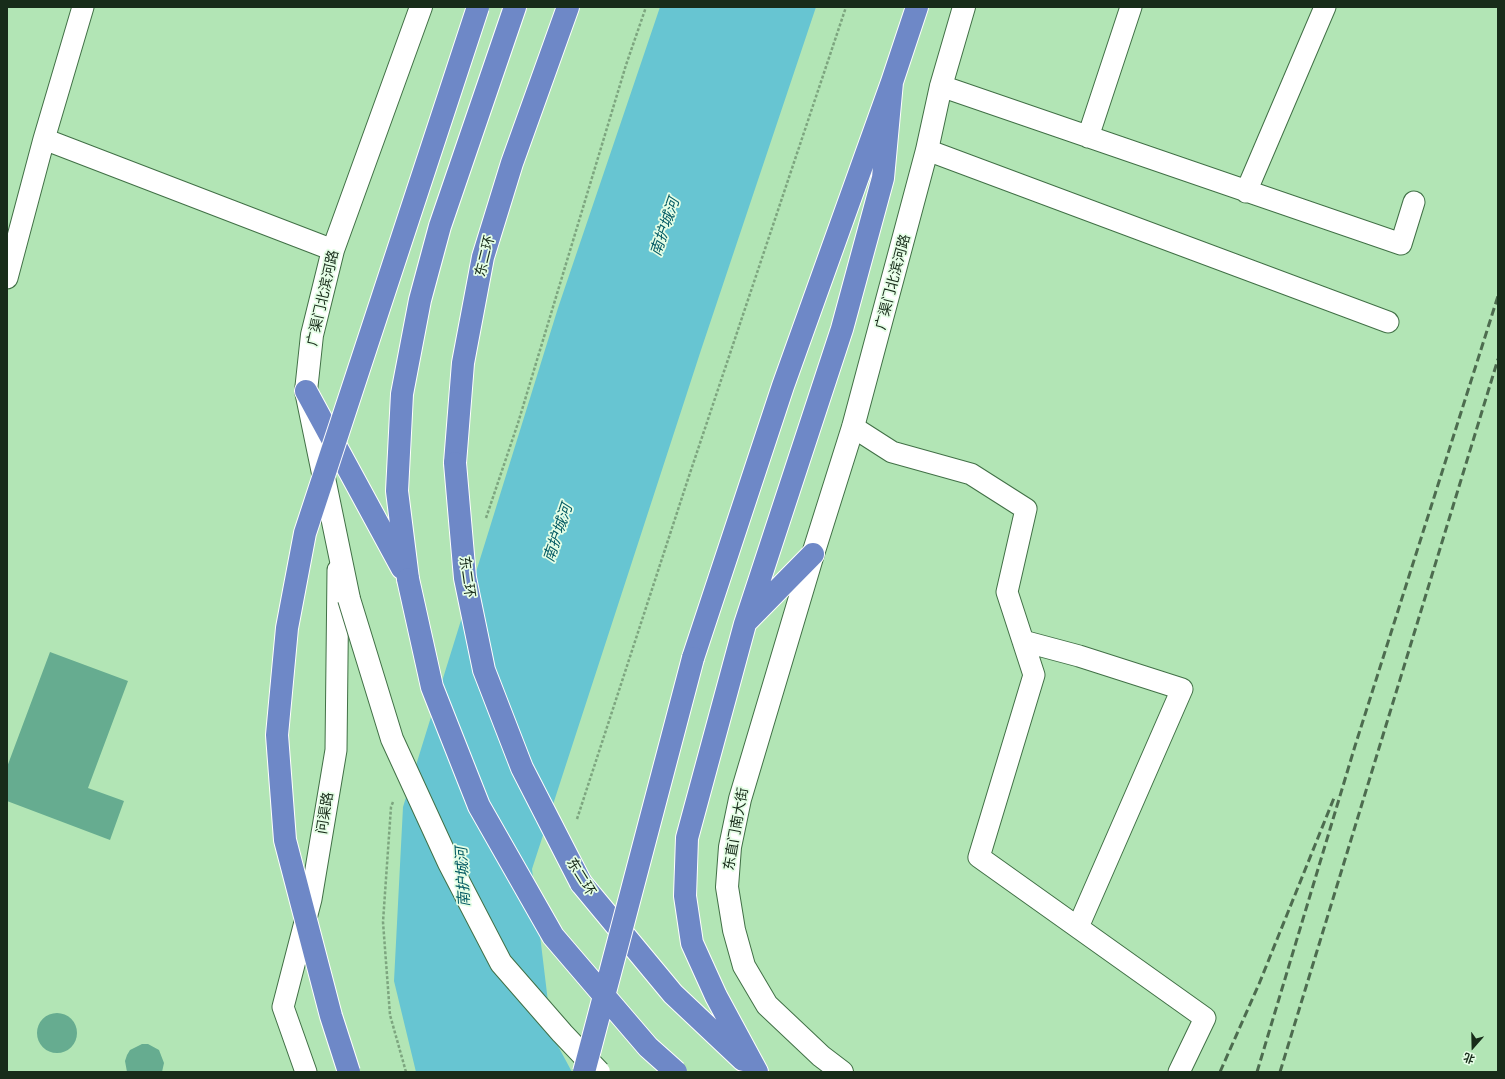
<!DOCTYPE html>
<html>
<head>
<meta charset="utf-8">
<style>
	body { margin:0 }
	#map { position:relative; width:1505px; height:1079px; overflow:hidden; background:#b2e5b5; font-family:"Playfair Display","Noto Sans SC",serif }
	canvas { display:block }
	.frame { position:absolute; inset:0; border:8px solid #182c1a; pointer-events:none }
	.north { position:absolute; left:1453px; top:1027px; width:40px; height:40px; -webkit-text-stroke:3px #e5fee6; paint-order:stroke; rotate:200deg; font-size:11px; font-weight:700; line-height:16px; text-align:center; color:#182c1a }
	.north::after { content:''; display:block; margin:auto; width:14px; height:18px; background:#182c1a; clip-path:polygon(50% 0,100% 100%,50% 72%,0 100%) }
</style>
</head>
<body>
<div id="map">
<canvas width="1505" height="1079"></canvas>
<div class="frame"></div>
<div class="north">北</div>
</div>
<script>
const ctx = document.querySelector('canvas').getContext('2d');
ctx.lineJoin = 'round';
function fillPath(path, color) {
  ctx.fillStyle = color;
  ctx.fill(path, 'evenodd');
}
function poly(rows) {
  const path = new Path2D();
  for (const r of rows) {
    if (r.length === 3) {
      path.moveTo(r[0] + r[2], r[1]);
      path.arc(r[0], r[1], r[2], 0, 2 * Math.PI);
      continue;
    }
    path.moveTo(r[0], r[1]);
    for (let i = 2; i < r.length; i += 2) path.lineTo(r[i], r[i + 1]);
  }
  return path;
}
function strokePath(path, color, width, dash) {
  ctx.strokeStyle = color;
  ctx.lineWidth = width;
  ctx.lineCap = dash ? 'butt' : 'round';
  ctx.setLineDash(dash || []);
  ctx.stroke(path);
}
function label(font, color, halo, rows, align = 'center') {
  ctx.font = font + ' "Playfair Display","Noto Sans SC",serif';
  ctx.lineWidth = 3.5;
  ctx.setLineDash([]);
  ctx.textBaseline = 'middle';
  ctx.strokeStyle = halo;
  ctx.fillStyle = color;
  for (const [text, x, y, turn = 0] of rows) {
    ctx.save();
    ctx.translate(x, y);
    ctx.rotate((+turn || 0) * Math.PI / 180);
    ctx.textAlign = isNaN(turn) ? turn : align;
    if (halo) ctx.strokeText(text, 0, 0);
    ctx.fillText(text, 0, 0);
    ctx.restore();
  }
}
const water = poly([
	[660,7,816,7,701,350,532,869,552,1035,572,1072,416,1072,394,981,403,807,558,308]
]);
const building = poly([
	[50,652,128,681,88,788,124,801,110,840,7,801,7,767],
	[57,1033,20],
	[142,1044,148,1044,159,1050,164,1063,162,1072,127,1072,125,1061,127,1055,130,1050]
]);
const path = poly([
	[486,518,518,423,626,65,646,7],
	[393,802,391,807,383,922,390,1015,406,1072],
	[577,819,688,479,846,7]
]);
const street = poly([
	[941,86,1401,244,1414,202],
	[1088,137,1131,7],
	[44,139,83,7],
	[927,150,1388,322],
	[1246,192,1325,7],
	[7,278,44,139,333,250],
	[853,427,892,452,971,474,1026,509,1007,592,1034,675,979,857,1205,1018,1179,1072],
	[1023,641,1079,656,1182,689,1078,927],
	[306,1072,283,1007,311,899,336,750,338,570]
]);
const secondary = poly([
	[349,599,306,391,312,335,333,250,421,7],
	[842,1072,821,1056,767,1005,744,966,734,930,727,887,730,847,740,799,813,554,853,427,927,150,941,86,964,7]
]);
const highway = poly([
	[306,391,402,568],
	[455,463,463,363,483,257,512,163,568,7],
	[408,579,397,491,402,394,420,300,440,226,515,7],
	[748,620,813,554],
	[693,658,783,386,892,82,917,7],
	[581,883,673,994,743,1060],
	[757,1072,716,996,692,943,685,896,687,838,745,624,842,329,883,178,892,82]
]);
const rail = poly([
	[1220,1072,1259,984,1334,798],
	[1257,1072,1355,746,1498,296],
	[1280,1072,1498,359]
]);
const secondaryBridge = poly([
	[349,599,392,739,449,863,501,963,562,1033,599,1072]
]);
const highwayBridge = poly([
	[455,463,465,578,484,670,522,768,581,883],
	[408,579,432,687,479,806,553,936,648,1047,676,1072],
	[349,1072,331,1016,285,840,277,735,287,628,305,533,478,7],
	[584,1072,693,658]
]);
const streetNames = [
	["东二环",485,256,-76],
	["广渠门北滨河路",893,282,-75],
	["广渠门北滨河路",323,298,-77],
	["东二环",467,577,82],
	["问渠路",325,813,-81],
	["东直门南大街",736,829,-80],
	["东二环",581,877,58]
];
const waterNames = [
	["南护城河",665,227,-71],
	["南护城河",558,533,-71],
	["南护城河",463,877,-93]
];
fillPath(water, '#67c5d2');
fillPath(building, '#66ac90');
strokePath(street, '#417046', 23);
strokePath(secondary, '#417046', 24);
strokePath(highway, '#fff', 24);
strokePath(path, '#7da57f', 2.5, [3, 2]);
strokePath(street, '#fff', 21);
strokePath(secondary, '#fff', 22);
strokePath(highway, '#6e88c7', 22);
strokePath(rail, '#4d6c4f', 3, [8, 4]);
strokePath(secondaryBridge, '#417046', 24, []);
strokePath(highwayBridge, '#fff', 24, []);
strokePath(secondaryBridge, '#fff', 22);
strokePath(highwayBridge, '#6e88c7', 22);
label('14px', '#182c1a', '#e5fee6', streetNames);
label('italic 15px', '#045b64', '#e5fee6', waterNames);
</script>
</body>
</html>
